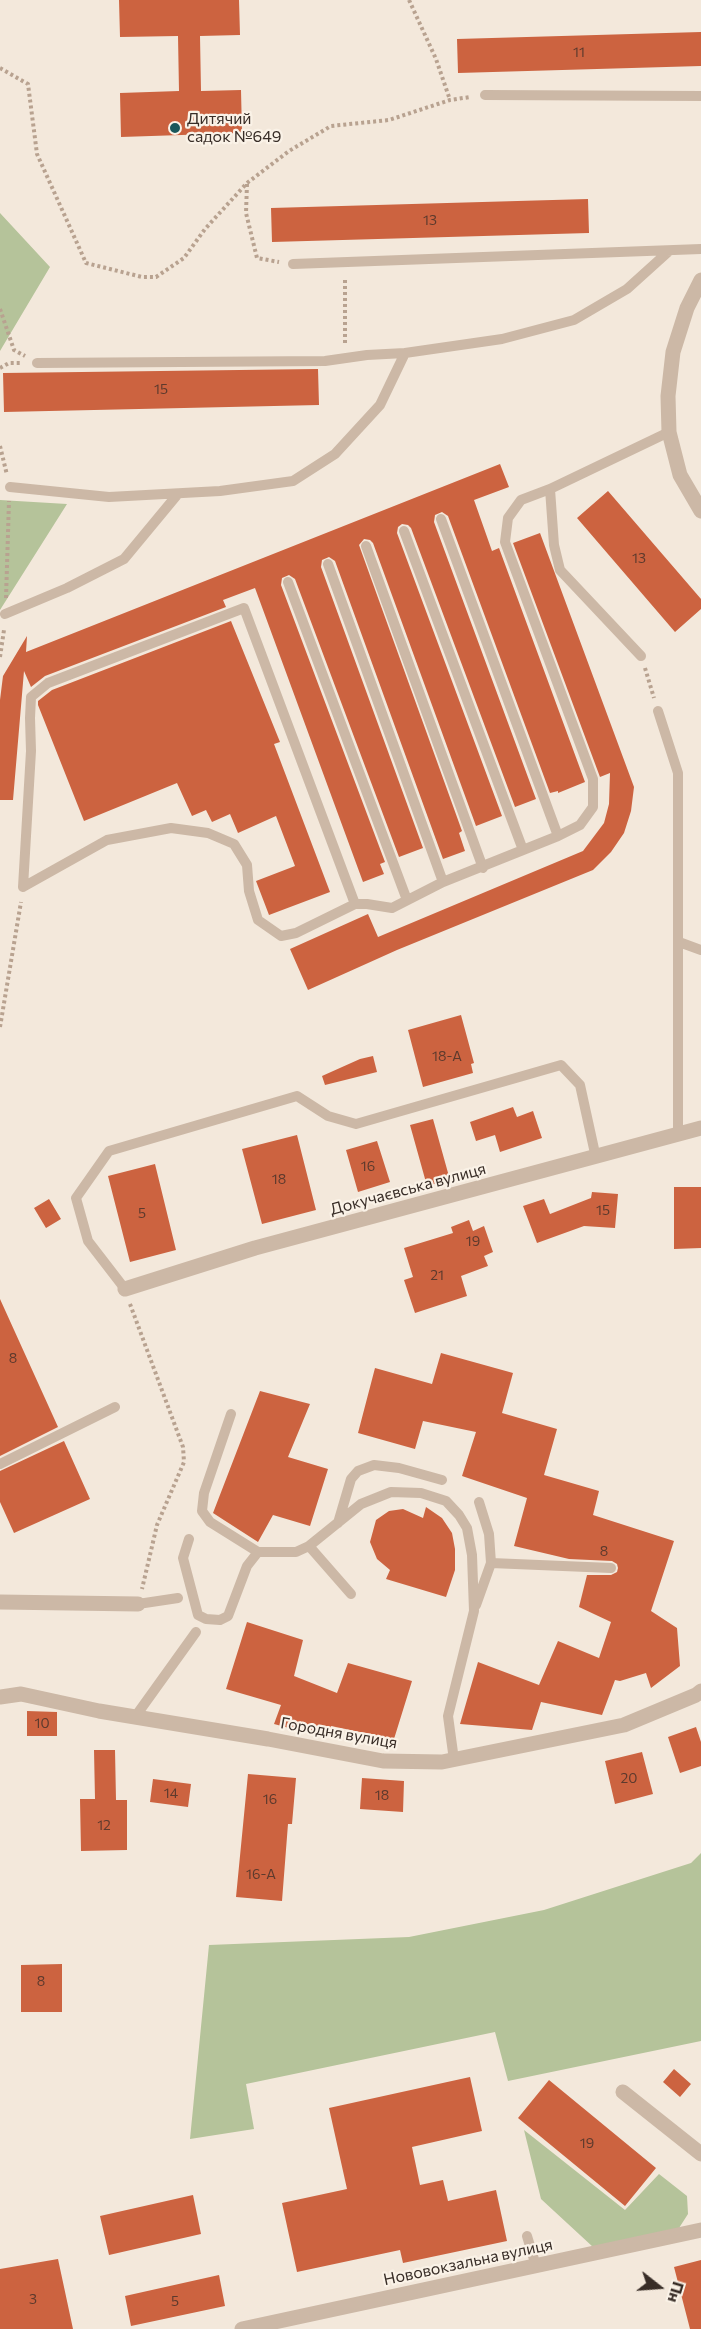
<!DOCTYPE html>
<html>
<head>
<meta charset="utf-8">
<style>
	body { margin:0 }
	#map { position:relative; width:701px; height:2329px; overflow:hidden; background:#f3e8db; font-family:Commissioner,sans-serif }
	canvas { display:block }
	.north { position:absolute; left:629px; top:2257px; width:60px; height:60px; -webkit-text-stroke:4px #faf2e7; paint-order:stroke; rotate:107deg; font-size:16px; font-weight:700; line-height:24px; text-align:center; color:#382d27 }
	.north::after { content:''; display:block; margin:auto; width:21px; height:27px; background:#382d27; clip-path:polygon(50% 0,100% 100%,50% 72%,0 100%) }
</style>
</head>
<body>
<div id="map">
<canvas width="701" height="2329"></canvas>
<div class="north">Пн</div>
</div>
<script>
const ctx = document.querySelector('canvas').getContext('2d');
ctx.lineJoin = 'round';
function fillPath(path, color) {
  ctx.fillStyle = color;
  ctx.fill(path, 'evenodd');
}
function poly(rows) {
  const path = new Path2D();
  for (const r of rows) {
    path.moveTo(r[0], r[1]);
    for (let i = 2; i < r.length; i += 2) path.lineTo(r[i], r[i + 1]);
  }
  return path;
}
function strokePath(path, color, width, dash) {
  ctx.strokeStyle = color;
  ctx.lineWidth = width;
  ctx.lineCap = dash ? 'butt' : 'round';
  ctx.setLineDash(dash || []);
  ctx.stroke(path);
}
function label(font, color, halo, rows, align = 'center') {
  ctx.font = font + ' Commissioner,sans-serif';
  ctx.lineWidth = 4.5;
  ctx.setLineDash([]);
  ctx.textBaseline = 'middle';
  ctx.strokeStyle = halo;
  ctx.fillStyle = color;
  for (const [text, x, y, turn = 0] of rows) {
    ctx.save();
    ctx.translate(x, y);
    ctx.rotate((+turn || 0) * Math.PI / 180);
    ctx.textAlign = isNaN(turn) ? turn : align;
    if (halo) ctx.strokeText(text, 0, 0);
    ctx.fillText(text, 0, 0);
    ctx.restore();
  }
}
const green = poly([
	[0,213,50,267,0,351],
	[0,500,67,504,0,610],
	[701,1853,701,2041,508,2081,495,2032,246,2084,254,2129,190,2139,209,1945,409,1937,544,1910,691,1863],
	[524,2130,625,2210,659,2174,687,2196,688,2214,679,2228,593,2247,541,2199]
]);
const building = poly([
	[119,0,239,0,240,35,200,36,201,91,241,90,242,133,121,137,120,93,179,91,178,36,120,37],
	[701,32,701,66,458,73,457,39],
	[588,199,589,233,272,242,271,208],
	[318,369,319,405,4,412,3,373],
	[500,464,509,487,474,500,492,551,499,548,585,782,558,793,558,791,550,793,448,516,442,512,435,515,434,522,536,799,515,807,411,528,408,525,402,524,398,527,397,533,502,816,476,826,373,543,370,540,364,539,359,545,462,831,459,833,465,851,443,859,335,561,329,557,322,560,321,567,423,848,399,857,295,579,289,575,282,578,281,585,385,862,380,864,384,874,363,882,255,588,223,600,226,607,45,676,31,687,24,671,13,800,0,800,0,700,3,676,27,636,26,652],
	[608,491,701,599,701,609,675,632,577,518],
	[540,533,634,787,631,811,624,833,611,852,593,870,397,950,308,990,290,949,368,914,378,937,583,851,604,823,609,804,610,773,600,777,513,543],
	[231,621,280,742,274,744,330,892,269,915,256,881,295,866,276,816,238,833,230,814,212,822,206,810,192,816,177,783,84,821,38,705,38,701,52,690],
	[461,1015,474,1063,471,1064,473,1073,423,1087,408,1030],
	[373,1056,377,1072,325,1085,322,1076,360,1059],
	[513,1107,517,1117,533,1111,542,1138,500,1152,495,1135,476,1141,470,1122],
	[433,1119,450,1180,427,1186,410,1125],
	[297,1135,316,1210,262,1224,242,1149],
	[377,1141,390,1182,358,1192,346,1150],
	[155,1164,176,1250,130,1262,108,1176],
	[674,1187,701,1187,701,1248,674,1249],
	[592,1192,618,1194,615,1228,584,1226,537,1243,523,1206,544,1199,550,1214,591,1198],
	[49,1199,61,1219,46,1228,34,1208],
	[469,1220,473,1231,484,1226,493,1252,484,1256,488,1266,461,1276,467,1296,415,1313,404,1280,413,1277,404,1248,453,1233,451,1227],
	[0,1299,58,1427,0,1456],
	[441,1353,513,1373,502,1413,557,1429,544,1475,599,1491,593,1515,674,1541,651,1611,677,1628,680,1666,651,1688,646,1673,620,1681,615,1680,602,1715,541,1702,532,1730,460,1724,478,1662,539,1685,558,1641,599,1658,611,1622,579,1607,587,1575,611,1575,617,1572,618,1568,617,1564,612,1561,569,1559,514,1546,527,1498,462,1476,476,1432,423,1421,415,1449,358,1433,375,1368,432,1384],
	[260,1391,310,1404,288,1457,328,1469,310,1526,273,1515,258,1542,213,1513],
	[64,1441,90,1499,14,1533,0,1502,0,1471],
	[426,1507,442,1518,452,1533,455,1549,455,1570,446,1597,386,1579,390,1570,377,1559,370,1542,376,1520,389,1511,403,1509,423,1518],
	[247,1622,303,1640,294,1676,337,1693,348,1663,412,1681,394,1739,331,1726,327,1738,274,1724,281,1705,226,1689],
	[27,1711,57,1712,57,1736,27,1736],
	[696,1727,701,1742,701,1766,680,1773,668,1737],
	[94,1750,115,1750,116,1800,127,1800,127,1850,81,1851,80,1799,95,1799],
	[642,1752,653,1794,615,1804,605,1761],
	[248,1774,296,1778,292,1824,288,1824,282,1901,236,1897],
	[362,1778,404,1781,403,1812,360,1809],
	[153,1779,191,1784,188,1807,150,1802],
	[62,1964,62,2012,21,2012,21,1965],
	[674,2069,691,2084,680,2097,663,2082],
	[470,2077,482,2131,412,2147,420,2185,443,2180,448,2201,496,2190,507,2241,403,2263,400,2250,297,2272,282,2203,347,2189,329,2108],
	[549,2080,656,2168,625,2206,518,2118],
	[193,2195,201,2234,109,2255,100,2216],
	[58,2259,73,2329,0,2329,0,2269],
	[701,2260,701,2329,690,2329,674,2267],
	[219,2275,225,2306,131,2326,125,2296]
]);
const path = poly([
	[409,0,436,59,450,100],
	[0,68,28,84,37,154,86,263,142,277,156,277,184,258,205,229,247,183,289,151,331,126,389,120,450,100,470,97],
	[247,184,246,213,257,258,279,262],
	[0,309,14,350,25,356],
	[345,343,345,278],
	[0,368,9,363,22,363],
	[0,446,7,475],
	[6,598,9,501],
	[0,657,4,630],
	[645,668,654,698],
	[0,1027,21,902],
	[130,1304,183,1447,184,1462,157,1525,142,1589]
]);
const service = poly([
	[485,95,701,96],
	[293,264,701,249],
	[37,363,325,361,367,355,405,353],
	[10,487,109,497,220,491,293,481,335,454,380,405,405,353,502,339,574,320,627,289,668,252],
	[550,489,554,545,560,570,641,656],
	[441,519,558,836],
	[404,531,523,850],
	[366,546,483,868],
	[328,564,443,882],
	[288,582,407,900],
	[5,614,67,588,124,559,177,495],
	[658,711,678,773,678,1135],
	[23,887,107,840,171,828,208,833,234,844,247,865,249,891,258,920,281,936,296,933,355,904,367,904,392,908,443,882,558,836,580,825,593,807,593,779,505,542,508,518,521,500,550,489,669,432],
	[23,887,31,751,30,718,31,697,48,683,244,608,355,904],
	[679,942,701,950],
	[125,1289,88,1241,76,1198,109,1151,297,1096,328,1116,356,1124,561,1065,580,1085,596,1158],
	[231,1414,204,1493,202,1511,210,1522,258,1552,296,1552,309,1546,361,1504,391,1492,421,1493,446,1501,459,1515,467,1528,472,1555,474,1611,448,1716,454,1760],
	[0,1464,115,1407],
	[479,1502,489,1534,491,1563],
	[338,1523,351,1479,358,1471,374,1465,399,1468,442,1480],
	[189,1539,183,1558,198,1615,206,1619,220,1620,228,1616,247,1566,258,1552],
	[309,1546,351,1594],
	[138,1604,178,1598],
	[476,1605,491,1563,611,1568],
	[135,1717,196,1632],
	[527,2236,536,2266]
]);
const minor = poly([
	[701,280,687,308,673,352,668,396,669,432,680,475,701,511],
	[125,1289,255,1248,701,1128],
	[0,1602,138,1604],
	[0,1697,21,1694,99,1711,268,1739,383,1761,442,1762,624,1725,696,1695,701,1691],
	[623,2092,701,2154],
	[242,2329,701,2230]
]);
const markers = [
	[175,128,6,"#1a575b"]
];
const numberNames = [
	["11",579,52],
	["13",430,220],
	["15",161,389],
	["13",639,558],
	["18-А",447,1056],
	["16",368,1166],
	["18",279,1179],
	["15",603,1210],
	["5",142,1213],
	["19",473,1241],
	["21",437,1275],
	["8",13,1358],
	["8",604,1551],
	["10",42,1723],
	["20",629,1778],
	["14",171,1793],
	["18",382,1795],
	["16",270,1799],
	["12",104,1825],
	["16-А",261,1874],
	["8",41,1981],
	["19",587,2143],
	["3",33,2299],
	["5",175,2301]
];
const poiNames = [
	["Дитячий",187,119],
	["садок №649",187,137]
];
const streetNames = [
	["Докучаєвська вулиця",408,1189,-15],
	["Городня вулиця",339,1733,10],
	["Нововокзальна вулиця",468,2262,-12]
];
fillPath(green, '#b5c39a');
fillPath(building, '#cc6340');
strokePath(path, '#b8a290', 4, [3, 3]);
strokePath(service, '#ccb8a6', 10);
strokePath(minor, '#ccb8a6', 15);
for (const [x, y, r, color] of markers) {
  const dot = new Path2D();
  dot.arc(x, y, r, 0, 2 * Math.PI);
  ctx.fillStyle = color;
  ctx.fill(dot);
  strokePath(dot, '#faf2e7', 2);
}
label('14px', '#5d3a2d', null, numberNames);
label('16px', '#382d27', '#faf2e7', poiNames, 'left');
label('16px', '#382d27', '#faf2e7', streetNames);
</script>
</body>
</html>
